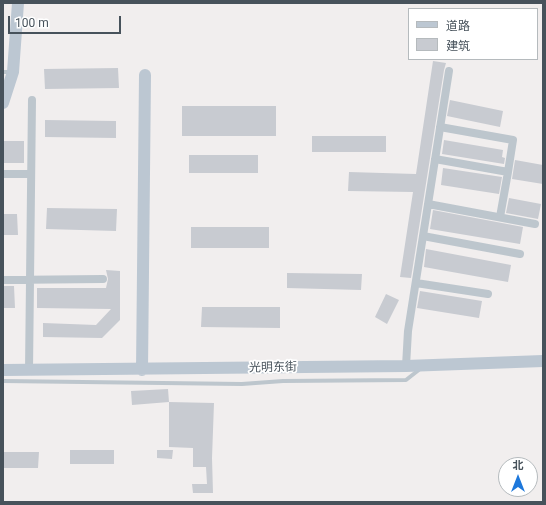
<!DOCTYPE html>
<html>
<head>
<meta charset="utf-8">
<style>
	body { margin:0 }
	#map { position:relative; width:546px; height:505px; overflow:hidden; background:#f1eeee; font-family:Roboto,"Noto Sans SC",sans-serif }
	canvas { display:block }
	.frame { position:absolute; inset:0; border:4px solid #47525b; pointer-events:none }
	.legend { position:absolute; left:408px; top:8px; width:130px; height:52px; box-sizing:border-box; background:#fff; border:1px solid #b5babd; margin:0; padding:5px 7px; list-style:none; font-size:12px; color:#47525b }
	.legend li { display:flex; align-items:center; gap:8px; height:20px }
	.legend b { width:20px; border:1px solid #b5babd }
	.north { position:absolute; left:498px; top:457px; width:40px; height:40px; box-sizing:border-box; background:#fff; border:1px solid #b5babd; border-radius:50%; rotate:0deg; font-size:11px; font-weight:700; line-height:16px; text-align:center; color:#47525b }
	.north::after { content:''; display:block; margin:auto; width:14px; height:18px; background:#1e78db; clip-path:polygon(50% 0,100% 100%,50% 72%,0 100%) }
	.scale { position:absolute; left:8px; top:16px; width:113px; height:18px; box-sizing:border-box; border:2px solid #47525b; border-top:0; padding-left:5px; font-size:12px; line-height:14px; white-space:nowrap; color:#47525b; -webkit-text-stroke:3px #fff; paint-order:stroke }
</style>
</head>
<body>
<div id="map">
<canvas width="546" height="505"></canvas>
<div class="frame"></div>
<ul class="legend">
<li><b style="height:5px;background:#bcc7d2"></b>道路</li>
<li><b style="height:11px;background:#c8cbd1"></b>建筑</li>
</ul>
<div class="north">北</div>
<div class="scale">100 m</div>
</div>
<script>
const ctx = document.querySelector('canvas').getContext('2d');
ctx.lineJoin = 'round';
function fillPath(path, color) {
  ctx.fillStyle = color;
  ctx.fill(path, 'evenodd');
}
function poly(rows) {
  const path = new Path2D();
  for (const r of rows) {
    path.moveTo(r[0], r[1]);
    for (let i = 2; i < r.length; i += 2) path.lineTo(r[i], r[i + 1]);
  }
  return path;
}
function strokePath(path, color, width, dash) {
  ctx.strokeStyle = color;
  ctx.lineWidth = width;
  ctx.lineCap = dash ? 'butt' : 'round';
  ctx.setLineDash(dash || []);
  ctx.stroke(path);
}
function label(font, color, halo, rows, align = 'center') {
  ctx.font = font + ' Roboto,"Noto Sans SC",sans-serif';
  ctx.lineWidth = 3.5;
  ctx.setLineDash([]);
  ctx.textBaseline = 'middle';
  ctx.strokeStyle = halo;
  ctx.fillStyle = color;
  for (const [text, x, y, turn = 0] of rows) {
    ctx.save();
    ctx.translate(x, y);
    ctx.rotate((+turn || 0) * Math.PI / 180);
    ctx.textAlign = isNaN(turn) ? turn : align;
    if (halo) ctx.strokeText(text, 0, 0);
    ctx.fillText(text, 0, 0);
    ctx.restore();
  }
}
const building = poly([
	[433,61,446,63,444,70,411,278,400,277,413,192,348,191,349,172,416,174],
	[118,68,119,88,45,89,44,69],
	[450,100,503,111,500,127,447,116],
	[182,106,276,106,276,136,182,136],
	[45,120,116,121,116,138,45,137],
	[312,136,386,136,386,152,312,152],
	[444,140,503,150,502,157,505,158,504,164,442,154],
	[3,141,24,141,24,163,3,163],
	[189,155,258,155,258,173,189,173],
	[515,160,543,165,543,184,512,179],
	[443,168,502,177,499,194,441,185],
	[509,198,541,204,538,219,506,213],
	[47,208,117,209,116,231,46,229],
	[433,210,523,227,520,244,430,229],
	[3,214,17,214,18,235,3,235],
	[191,227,269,227,269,248,191,248],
	[426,249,511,265,508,282,424,267],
	[106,270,120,271,120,320,102,338,43,337,43,323,96,325,111,309,37,308,37,288,106,288,108,279],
	[287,273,362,274,361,290,287,288],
	[3,286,14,286,15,308,3,308],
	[420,291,482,301,479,318,417,308],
	[386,294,399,300,387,324,375,317],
	[202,307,280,307,280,328,201,327],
	[168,389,169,402,132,405,131,391],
	[169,402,214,403,212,458,213,493,193,493,192,484,207,484,206,467,193,467,193,448,169,447],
	[70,450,114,450,114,464,70,464],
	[157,450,173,450,172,459,157,458],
	[3,452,39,452,38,468,3,468]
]);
const lane = poly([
	[3,72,11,72],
	[3,381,242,384,283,381,406,380,420,369]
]);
const street = poly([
	[440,127,513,140,508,172],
	[435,159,508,172,500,217],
	[3,174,31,174],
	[428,204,535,224],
	[423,236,520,254],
	[3,280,103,279],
	[416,283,488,294],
	[406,366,408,331,449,71],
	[29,371,32,100]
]);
const secondary = poly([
	[3,103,13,72,18,3],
	[3,370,406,366,543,361],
	[142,370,145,75]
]);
const streetNames = [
	["光明东街",273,368,-1]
];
fillPath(building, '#c8cbd1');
strokePath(lane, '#bdc6cd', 4);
strokePath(street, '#bdc6cd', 8);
strokePath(secondary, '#bcc7d2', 12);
label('12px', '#47525b', '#fff', streetNames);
</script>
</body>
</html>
